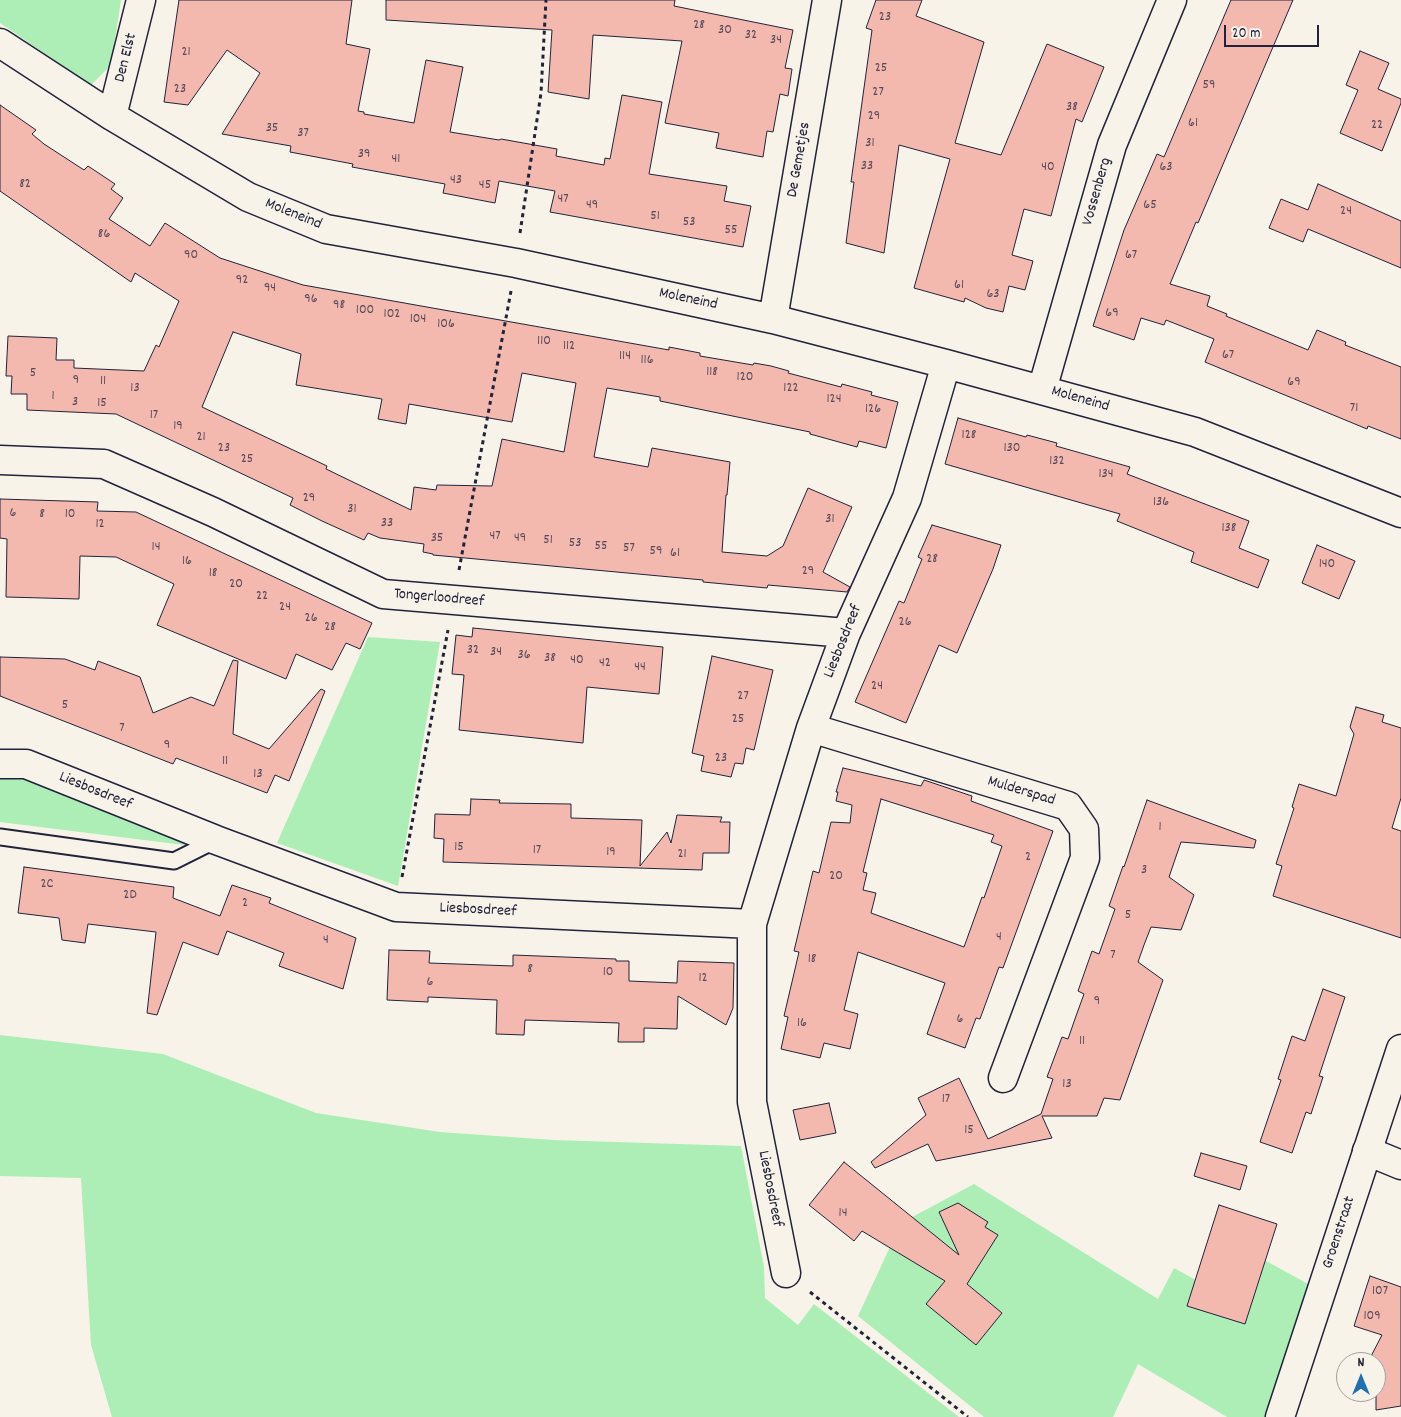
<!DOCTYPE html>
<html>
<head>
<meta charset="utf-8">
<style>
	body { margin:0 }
	#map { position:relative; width:1401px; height:1417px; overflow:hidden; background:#f7f3e8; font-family:Dekko,sans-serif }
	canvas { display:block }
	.north { position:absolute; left:1336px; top:1352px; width:50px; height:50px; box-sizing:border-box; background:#f7f3e8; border:1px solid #a29fa3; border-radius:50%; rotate:0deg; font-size:14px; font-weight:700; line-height:20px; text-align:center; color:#22223b }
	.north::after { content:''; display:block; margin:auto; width:18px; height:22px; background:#1f6fb2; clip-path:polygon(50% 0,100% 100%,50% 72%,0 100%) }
	.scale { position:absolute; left:1224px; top:25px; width:95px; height:22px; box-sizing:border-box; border:2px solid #22223b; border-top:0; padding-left:6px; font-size:15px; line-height:18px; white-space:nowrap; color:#22223b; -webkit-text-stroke:4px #f7f3e8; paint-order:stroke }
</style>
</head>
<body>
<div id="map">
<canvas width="1401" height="1417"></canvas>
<div class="north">N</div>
<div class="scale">20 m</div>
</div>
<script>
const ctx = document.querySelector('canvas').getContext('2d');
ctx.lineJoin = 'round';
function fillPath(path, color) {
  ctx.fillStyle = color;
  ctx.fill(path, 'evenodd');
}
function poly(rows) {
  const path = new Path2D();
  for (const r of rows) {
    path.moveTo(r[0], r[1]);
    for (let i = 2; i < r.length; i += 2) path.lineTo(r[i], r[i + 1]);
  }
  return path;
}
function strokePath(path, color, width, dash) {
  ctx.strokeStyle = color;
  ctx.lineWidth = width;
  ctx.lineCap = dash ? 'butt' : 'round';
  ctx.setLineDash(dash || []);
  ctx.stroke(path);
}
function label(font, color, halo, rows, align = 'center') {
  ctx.font = font + ' Dekko,sans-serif';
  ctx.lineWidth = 4.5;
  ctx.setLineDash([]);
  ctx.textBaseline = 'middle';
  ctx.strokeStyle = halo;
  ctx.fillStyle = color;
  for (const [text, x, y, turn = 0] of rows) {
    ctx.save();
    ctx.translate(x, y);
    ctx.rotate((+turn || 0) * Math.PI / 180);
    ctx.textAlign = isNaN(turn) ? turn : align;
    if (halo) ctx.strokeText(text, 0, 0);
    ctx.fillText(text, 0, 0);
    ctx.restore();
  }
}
const green = poly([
	[0,0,121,0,111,65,91,85,0,23],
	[368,637,440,642,398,886,277,843],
	[0,778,46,780,189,842,184,845,0,822],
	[0,1035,163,1054,316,1113,440,1132,553,1140,741,1146,764,1267,765,1298,798,1325,814,1304,959,1417,112,1417,91,1345,81,1178,0,1176],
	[974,1184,1158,1299,1174,1268,1212,1289,1257,1256,1310,1285,1265,1417,1227,1417,1138,1364,1113,1417,984,1417,858,1316,901,1223]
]);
const building = poly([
	[179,0,352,0,346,44,370,49,358,111,364,112,364,114,414,123,426,60,463,67,450,132,499,140,501,139,557,149,556,156,604,165,605,158,610,159,622,95,662,102,649,174,727,186,724,201,751,206,743,247,550,212,555,191,499,181,495,203,443,193,445,184,352,167,353,164,290,152,291,146,222,134,260,73,227,50,188,105,164,102,179,0],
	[386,0,675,0,674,6,793,30,785,68,792,69,788,96,780,94,773,132,767,131,763,157,716,148,719,133,665,123,682,41,593,35,589,99,548,92,552,30,386,20,386,0],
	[876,0,922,0,916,16,984,42,955,143,1001,155,1047,44,1104,67,1082,122,1076,119,1051,216,1024,209,1012,255,1033,261,1025,290,1009,286,1003,312,986,308,965,298,964,302,914,288,950,159,899,145,884,253,846,243,854,182,851,182,872,30,866,28,876,0],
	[1231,0,1293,0,1198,223,1196,222,1170,284,1210,296,1207,306,1227,314,1226,316,1308,350,1317,330,1346,342,1345,345,1401,367,1401,439,1368,426,1367,429,1205,362,1214,339,1166,320,1164,325,1141,318,1134,340,1093,326,1124,230,1157,154,1164,157,1231,0],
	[1360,51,1389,63,1378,89,1401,99,1401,103,1382,151,1340,133,1358,90,1346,85,1360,51],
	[0,105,36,130,32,134,44,144,84,170,88,166,115,184,111,189,123,198,109,219,150,246,165,223,220,258,303,285,669,350,669,347,700,353,700,356,753,365,754,363,771,366,789,371,788,373,841,387,842,384,872,392,871,395,898,402,886,448,859,441,857,447,810,434,810,432,660,401,660,397,607,388,594,457,648,467,652,448,730,462,727,495,726,495,722,552,767,556,783,546,808,488,852,507,823,572,850,587,847,592,768,585,767,588,703,582,703,580,433,555,433,554,423,552,424,544,380,538,368,533,364,540,322,521,290,505,293,498,116,414,27,410,27,394,11,394,12,376,6,376,8,336,57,338,56,360,74,360,74,368,144,371,156,345,159,347,179,301,135,273,131,282,0,191,0,105],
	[233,332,301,354,296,385,382,399,378,419,406,424,409,404,512,422,522,373,576,383,564,452,502,439,492,486,437,485,436,490,414,487,411,510,326,469,327,466,202,407,233,332],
	[1318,184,1401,221,1401,268,1308,229,1303,242,1269,228,1281,199,1308,210,1318,184],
	[958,418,1026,437,1027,435,1057,443,1056,446,1130,467,1127,474,1249,521,1239,548,1269,560,1258,588,1191,562,1194,552,1117,521,1120,514,945,464,958,418],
	[0,499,98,502,97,511,136,512,372,623,360,649,346,643,332,670,296,654,286,679,157,625,174,584,116,557,80,556,79,599,6,597,7,539,0,538,0,499],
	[932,525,1001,545,993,569,957,653,939,645,906,723,855,702,899,601,904,603,922,559,918,557,932,525],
	[1317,545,1355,561,1339,599,1302,583,1317,545],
	[473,628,663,647,659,694,587,687,583,743,459,730,464,675,452,674,456,635,472,637,473,628],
	[712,656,773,670,754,750,746,748,743,764,735,763,731,777,701,771,704,756,692,753,712,656],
	[0,657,65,659,95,670,98,661,140,677,153,713,191,697,214,706,233,660,238,661,233,734,269,749,321,689,325,691,289,781,275,775,267,793,176,758,173,764,0,696,0,657],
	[1356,707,1384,715,1382,722,1401,728,1401,798,1392,828,1401,831,1401,938,1273,896,1282,866,1276,864,1294,808,1292,807,1299,784,1336,796,1354,734,1350,727,1356,707],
	[843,768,921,786,924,780,972,796,971,801,1053,831,1003,968,999,967,980,1019,976,1018,965,1048,927,1034,945,983,858,952,844,1010,858,1014,850,1049,824,1043,820,1058,781,1049,788,1017,784,1016,799,952,794,951,813,871,819,873,831,822,850,823,852,805,836,801,838,792,836,792,843,768],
	[881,799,994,835,991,842,1002,846,984,898,982,897,964,947,871,913,876,893,863,890,867,873,863,872,881,799],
	[471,799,500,800,499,803,571,804,571,818,642,820,640,866,667,832,671,843,677,815,722,817,720,822,730,822,729,853,703,853,702,870,443,862,444,839,434,838,435,814,470,815,471,799],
	[1147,800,1256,840,1254,848,1181,842,1169,877,1194,895,1181,930,1151,927,1144,945,1138,962,1163,980,1120,1100,1104,1098,1097,1116,1042,1116,1052,1138,936,1161,928,1144,875,1168,871,1162,926,1115,918,1098,959,1078,988,1139,1041,1114,1053,1079,1047,1077,1062,1037,1068,1039,1076,1016,1084,994,1078,991,1092,951,1099,954,1115,909,1109,906,1123,866,1124,867,1147,800],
	[24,867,174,887,173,898,220,916,232,885,271,898,269,903,356,938,343,989,279,966,284,953,227,931,218,955,183,942,157,1015,147,1013,156,932,88,924,85,943,62,940,59,918,18,913,24,867],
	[389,950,430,951,429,963,513,966,513,955,616,959,616,961,629,961,629,981,677,983,678,961,734,963,733,1008,726,1025,678,996,677,1029,644,1028,644,1042,618,1042,619,1023,525,1020,524,1035,496,1034,497,1000,428,997,428,1002,387,1000,389,950],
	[1323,989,1345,997,1319,1076,1323,1077,1311,1114,1306,1112,1292,1153,1260,1142,1281,1080,1278,1079,1292,1036,1305,1041,1323,989],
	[829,1103,836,1133,800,1140,793,1110,829,1103],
	[1201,1153,1247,1166,1240,1190,1194,1176,1201,1153],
	[844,1162,959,1255,939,1212,958,1203,988,1222,985,1227,998,1235,967,1284,1002,1313,976,1345,926,1304,945,1281,862,1231,854,1241,809,1205,844,1162],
	[1219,1205,1277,1224,1245,1324,1187,1306,1219,1205],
	[1370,1276,1401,1287,1401,1406,1376,1410,1376,1362,1368,1362,1382,1335,1354,1326,1370,1276]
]);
const path = poly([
	[520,233,541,93,546,0],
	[459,570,511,291],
	[402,877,448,630],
	[810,1292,968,1417]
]);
const lane = poly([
	[0,837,174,861,216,840]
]);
const street = poly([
	[0,43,112,116,248,197,326,229,516,263,773,319,946,364,1195,432,1401,513],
	[112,116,141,0],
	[773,319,827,0],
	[1042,390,1112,145,1172,0],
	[0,460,104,464,213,512,383,594,846,633],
	[811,728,1068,806,1084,829,1085,858,1003,1078],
	[0,764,26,764,216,840,396,907,752,924],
	[1367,1151,1401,1165],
	[786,1273,752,1102,752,924,811,728,846,633,907,498,946,364]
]);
const secondary = poly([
	[1280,1417,1401,1049]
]);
const numberNames = [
	["23",885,18],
	["28",699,26],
	["30",725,31],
	["32",751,36],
	["34",776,41],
	["21",186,53],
	["25",881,69],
	["59",1209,86],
	["23",180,90],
	["27",878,93],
	["38",1072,108],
	["29",874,117],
	["61",1193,124],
	["22",1377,126],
	["35",272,129],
	["37",303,134],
	["31",870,144],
	["39",364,155],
	["41",396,160],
	["33",867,167],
	["40",1048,168],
	["63",1166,168],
	["43",456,181],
	["82",25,185],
	["45",485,186],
	["47",563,200],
	["49",592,206],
	["65",1150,206],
	["24",1346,212],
	["51",655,217],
	["53",689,223],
	["55",731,231],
	["86",104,235],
	["90",191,256],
	["67",1131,256],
	["92",242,281],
	["61",959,286],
	["94",270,289],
	["63",993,295],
	["96",311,300],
	["98",339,306],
	["100",365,311],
	["69",1112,314],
	["102",392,315],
	["104",418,320],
	["106",446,325],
	["110",544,342],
	["112",569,347],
	["67",1228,356],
	["114",625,357],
	["116",647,361],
	["118",712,373],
	["5",33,374],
	["120",745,378],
	["9",76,381],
	["11",103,382],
	["69",1294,383],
	["13",135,389],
	["122",791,389],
	["1",53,397],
	["124",834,400],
	["3",75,403],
	["15",102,404],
	["71",1354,409],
	["126",873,410],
	["17",154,416],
	["19",178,427],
	["128",969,436],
	["21",201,438],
	["23",224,449],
	["130",1012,449],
	["25",247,460],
	["132",1057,462],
	["134",1106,475],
	["29",309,499],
	["136",1161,503],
	["31",352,510],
	["6",13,514],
	["8",42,515],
	["10",70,515],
	["31",830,520],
	["33",387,524],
	["12",100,525],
	["138",1229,529],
	["47",495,537],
	["35",437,539],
	["49",520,539],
	["51",548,541],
	["53",575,544],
	["55",601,547],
	["14",156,548],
	["57",629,549],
	["59",656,552],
	["61",675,554],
	["28",932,560],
	["16",187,562],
	["140",1327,565],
	["29",808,572],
	["18",213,574],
	["20",236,585],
	["22",262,597],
	["24",285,608],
	["26",311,619],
	["26",905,623],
	["28",330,628],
	["32",473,651],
	["34",496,653],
	["36",524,656],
	["38",550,659],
	["40",577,661],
	["42",605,664],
	["44",640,668],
	["24",877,687],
	["27",743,697],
	["5",65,706],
	["25",738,720],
	["7",122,729],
	["9",167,746],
	["23",721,759],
	["11",225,762],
	["13",258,775],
	["1",1160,828],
	["15",459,848],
	["17",537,851],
	["19",611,853],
	["21",682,855],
	["2",1028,858],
	["3",1144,871],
	["20",836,877],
	["2C",47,885],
	["2D",130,896],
	["2",245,904],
	["5",1128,916],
	["4",999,938],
	["4",326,941],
	["7",1113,956],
	["18",812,960],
	["8",530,970],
	["10",608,973],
	["12",703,979],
	["6",430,983],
	["9",1097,1002],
	["6",960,1020],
	["16",802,1024],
	["11",1082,1042],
	["13",1067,1085],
	["17",946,1100],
	["15",969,1131],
	["14",843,1214],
	["107",1380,1292],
	["109",1372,1317]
];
const streetNames = [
	["Den Elst",127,58,-76],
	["De Gemetjes",800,160,-80],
	["Vossenberg",1098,192,-74],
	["Moleneind",293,215,22],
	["Moleneind",688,300,12],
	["Moleneind",1080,400,16],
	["Tongerloodreef",439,599,5],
	["Liesbosdreef",844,642,-68],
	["Liesbosdreef",95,792,22],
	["Mulderspad",1021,792,17],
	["Liesbosdreef",478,911,3],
	["Liesbosdreef",769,1189,79],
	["Groenstraat",1340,1233,-72]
];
fillPath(green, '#adeeb6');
fillPath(building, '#f3b9ae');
strokePath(building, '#22223b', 1);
strokePath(lane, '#22223b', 19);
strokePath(street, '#22223b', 31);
strokePath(secondary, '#22223b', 31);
strokePath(path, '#22223b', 3, [4, 4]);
strokePath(lane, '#f7f3e8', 15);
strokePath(street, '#f7f3e8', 28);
strokePath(secondary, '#f7f3e8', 28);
label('14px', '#564858', null, numberNames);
label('16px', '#22223b', '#f7f3e8', streetNames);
</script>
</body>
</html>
